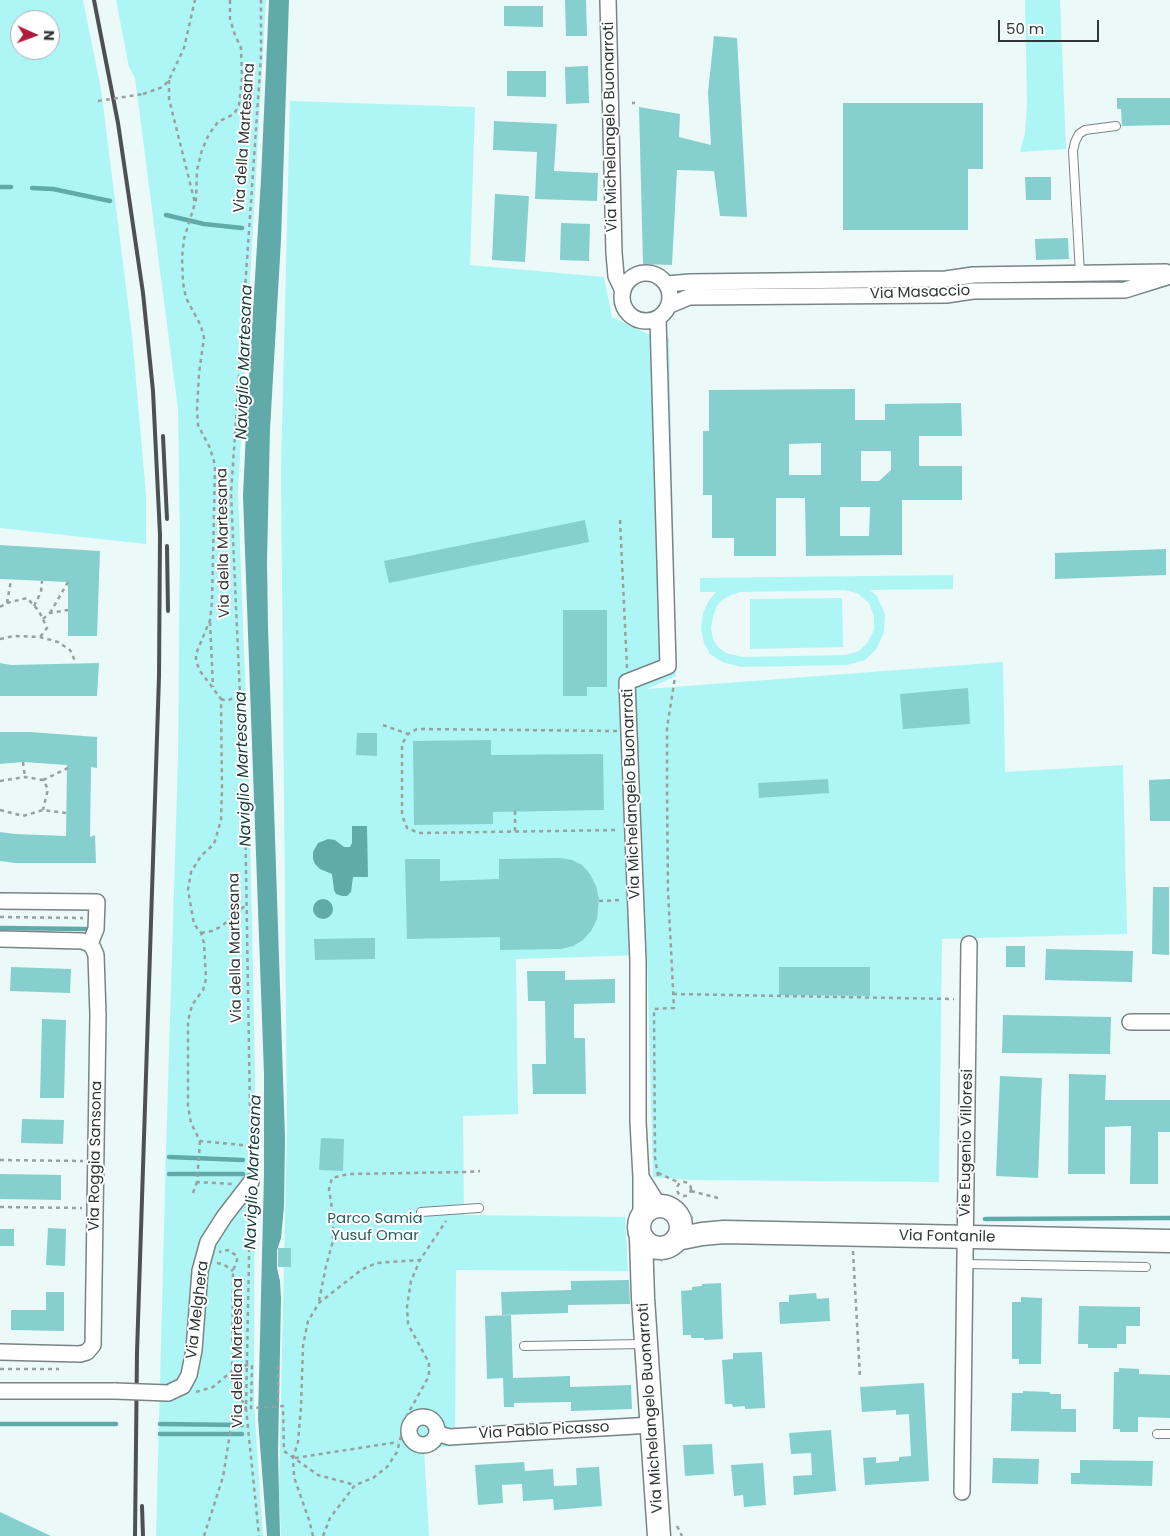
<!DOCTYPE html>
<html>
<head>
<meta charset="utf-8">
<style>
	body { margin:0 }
	#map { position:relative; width:1170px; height:1536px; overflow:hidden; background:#ecf9f9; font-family:Poppins,sans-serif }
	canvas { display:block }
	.north { position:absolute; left:10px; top:10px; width:50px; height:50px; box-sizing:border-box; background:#fff; border:1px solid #adafaf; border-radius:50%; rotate:92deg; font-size:14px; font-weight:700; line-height:20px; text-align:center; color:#313636 }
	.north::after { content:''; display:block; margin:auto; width:18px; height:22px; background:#af1c3e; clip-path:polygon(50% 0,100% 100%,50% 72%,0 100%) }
	.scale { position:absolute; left:998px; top:20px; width:101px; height:22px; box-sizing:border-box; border:2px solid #313636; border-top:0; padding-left:6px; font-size:15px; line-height:18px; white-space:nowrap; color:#313636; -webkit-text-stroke:4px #fff; paint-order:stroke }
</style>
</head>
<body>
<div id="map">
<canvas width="1170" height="1536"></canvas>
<div class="north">N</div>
<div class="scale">50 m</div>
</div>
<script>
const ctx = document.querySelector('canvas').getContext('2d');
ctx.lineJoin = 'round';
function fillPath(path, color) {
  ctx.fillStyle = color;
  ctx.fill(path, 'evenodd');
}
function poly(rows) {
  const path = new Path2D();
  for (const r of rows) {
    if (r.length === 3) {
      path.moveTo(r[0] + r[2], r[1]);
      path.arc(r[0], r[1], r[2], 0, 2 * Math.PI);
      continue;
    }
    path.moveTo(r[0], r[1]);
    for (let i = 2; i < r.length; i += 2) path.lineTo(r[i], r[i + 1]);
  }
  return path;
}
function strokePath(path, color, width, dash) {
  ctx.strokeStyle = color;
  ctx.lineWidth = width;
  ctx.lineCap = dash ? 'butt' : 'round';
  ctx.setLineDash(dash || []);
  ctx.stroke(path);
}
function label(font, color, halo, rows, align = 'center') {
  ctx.font = font + ' Poppins,sans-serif';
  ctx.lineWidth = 4;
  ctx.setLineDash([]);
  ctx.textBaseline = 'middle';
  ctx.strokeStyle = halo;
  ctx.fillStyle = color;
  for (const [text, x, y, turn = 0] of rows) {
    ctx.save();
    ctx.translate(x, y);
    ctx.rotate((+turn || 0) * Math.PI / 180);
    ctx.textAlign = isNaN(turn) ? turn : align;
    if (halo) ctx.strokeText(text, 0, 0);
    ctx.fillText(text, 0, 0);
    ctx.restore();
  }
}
const green = poly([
	[0,0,83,0,101,89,132,335,146,495,146,544,0,528],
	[20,20,50,20,50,50,20,50],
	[116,0,266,0,238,492,249,781,255,1071,254,1403,263,1536,156,1536,166,1152,178,758,180,539,178,409,135,78,129,67],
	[1025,0,1060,0,1066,149,1020,152,1025,133,1027,104],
	[290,101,475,107,470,265,604,277,612,317,648,334,669,338,676,676,647,689,1003,662,1005,772,1123,765,1127,934,942,939,939,1182,690,1180,653,1177,647,955,516,959,518,1114,463,1116,464,1215,625,1217,628,1271,456,1270,455,1446,424,1449,429,1536,281,1536,279,1491,287,1126,281,470],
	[953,575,953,589,870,590,877,596,885,614,884,632,877,648,865,660,847,665,741,667,722,662,710,654,704,643,701,629,703,613,709,600,716,592,700,592,700,578],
	[844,590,857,593,869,603,874,616,874,630,868,642,859,651,846,655,743,657,726,653,718,647,713,639,711,629,713,616,717,606,722,600,731,595,741,592],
	[842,598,843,647,750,649,750,599]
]);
const water = poly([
	[269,0,289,0,281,240,270,429,267,562,268,627,285,1138,284,1206,281,1238,277,1250,277,1268,280,1281,281,1298,278,1452,280,1536,267,1536,258,1419,264,1174,264,1074,243,496,247,410,261,179],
	[352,826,367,826,368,877,353,877,351,892,347,896,342,896,336,894,334,890,332,874,320,869,315,864,313,859,313,852,318,843,328,839,335,840,344,847,350,847,352,843],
	[323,909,10]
]);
const stream = poly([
	[0,187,11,187],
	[32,188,53,189,110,201],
	[166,215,204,224,242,228],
	[0,928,87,929],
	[169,1157,243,1160],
	[169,1174,243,1174],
	[985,1219,1170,1218],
	[0,1424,116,1424],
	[160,1424,242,1425],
	[160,1434,242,1434]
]);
const building = poly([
	[565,0,586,0,587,36,566,36],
	[504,6,543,6,543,27,504,26],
	[714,36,737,38,747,217,720,216,714,171,677,170,672,265,643,264,639,107,680,114,679,137,711,145,708,92],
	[588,66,589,103,566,104,565,67],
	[507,71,546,71,546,97,507,96],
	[1117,98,1170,98,1170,125,1122,126,1121,109,1117,109],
	[843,103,983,103,983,169,968,169,968,230,843,230],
	[494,121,557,124,554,171,598,173,597,201,535,199,537,152,493,150],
	[1025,177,1051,177,1051,200,1026,200],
	[495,194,529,196,525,262,492,260],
	[561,223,590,224,589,261,560,260],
	[1068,238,1069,259,1036,260,1035,239],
	[855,389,855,420,885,420,885,404,961,403,962,436,919,436,919,466,962,466,962,500,902,500,902,555,806,556,805,498,776,498,776,556,734,556,734,538,712,538,712,495,703,495,703,431,709,431,709,390],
	[821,443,821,475,789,475,789,444],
	[861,451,891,451,891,470,879,481,861,481],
	[840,507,870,507,869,536,840,536],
	[585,520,589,542,389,583,384,561],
	[0,545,100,551,97,636,68,636,68,582,0,579],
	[1166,549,1166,575,1055,579,1055,553],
	[563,610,607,610,607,687,587,687,587,696,563,696],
	[0,663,11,665,99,663,97,696,0,696],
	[968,688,970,724,903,729,900,694],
	[0,732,30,732,97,737,97,768,91,767,90,837,95,835,96,863,15,863,0,861,0,832,15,834,66,836,67,765,23,762,0,764],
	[357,733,377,733,377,756,356,755],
	[491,740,491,755,603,754,604,810,493,812,493,824,414,825,413,741],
	[828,779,829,793,759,798,758,783],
	[1170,779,1170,821,1150,821,1149,780],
	[560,858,572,860,582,865,590,874,596,886,599,899,597,919,591,931,583,940,573,946,561,949,500,950,500,937,407,939,405,859,440,859,440,881,499,879,499,859],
	[1153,887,1169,887,1169,955,1152,954],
	[375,938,375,959,315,960,314,939],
	[1006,946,1025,946,1025,967,1006,967],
	[1046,949,1133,951,1132,982,1045,980],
	[11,967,71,969,70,993,10,991],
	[779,967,870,967,870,996,779,995],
	[527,971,565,971,565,980,615,979,615,1003,574,1004,574,1038,585,1038,586,1094,533,1094,532,1064,546,1064,545,1001,528,1001],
	[1003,1015,1111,1017,1110,1054,1002,1053],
	[42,1019,66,1020,64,1098,40,1098],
	[1069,1074,1106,1075,1105,1100,1170,1100,1170,1132,1158,1132,1158,1184,1130,1184,1131,1126,1105,1127,1105,1174,1068,1174],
	[1000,1076,1042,1078,1038,1178,996,1176],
	[22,1119,64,1120,63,1144,21,1143],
	[321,1138,344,1139,343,1171,319,1170],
	[0,1174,61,1175,61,1200,0,1199],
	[48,1228,66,1229,65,1266,46,1265],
	[0,1229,14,1229,14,1246,0,1246],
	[278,1248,291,1248,291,1267,278,1267],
	[629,1280,630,1304,568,1305,568,1313,502,1315,501,1292,571,1290,571,1281],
	[721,1283,723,1339,704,1340,704,1338,691,1338,691,1335,683,1335,681,1291,692,1290,692,1287,702,1286,702,1284],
	[46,1292,64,1292,64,1331,11,1330,11,1310,46,1310],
	[816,1293,817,1299,829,1298,830,1321,780,1324,779,1302,789,1302,789,1295],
	[1021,1297,1042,1298,1041,1364,1019,1364,1019,1359,1012,1359,1012,1302,1021,1302],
	[1079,1306,1140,1307,1140,1326,1126,1326,1126,1344,1117,1344,1117,1348,1088,1348,1088,1344,1078,1344],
	[511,1315,513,1378,570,1376,570,1387,631,1385,632,1409,571,1411,571,1402,514,1403,514,1407,504,1407,503,1378,487,1379,485,1316],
	[762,1352,765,1408,745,1409,745,1406,733,1407,732,1404,725,1404,722,1360,733,1359,733,1353],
	[1119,1368,1139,1369,1139,1374,1170,1375,1170,1418,1138,1417,1138,1432,1120,1432,1120,1429,1113,1429,1114,1372,1119,1372],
	[924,1383,929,1481,865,1485,863,1458,876,1457,876,1463,899,1461,899,1457,911,1456,909,1414,896,1415,896,1410,862,1412,860,1387],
	[1023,1391,1050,1392,1050,1394,1061,1394,1061,1409,1076,1409,1076,1432,1011,1431,1012,1393,1023,1393],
	[831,1430,836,1491,794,1495,793,1476,812,1475,811,1453,791,1454,789,1433],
	[712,1444,714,1474,685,1476,683,1445],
	[993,1458,1039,1459,1038,1484,992,1483],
	[1080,1460,1153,1461,1152,1486,1071,1484,1071,1473,1080,1473],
	[524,1462,525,1471,553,1469,554,1486,577,1485,576,1468,599,1467,602,1506,554,1510,553,1499,523,1501,522,1484,502,1485,503,1503,478,1505,475,1465],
	[763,1463,766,1505,744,1507,743,1495,734,1496,731,1465],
	[0,1512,51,1536,0,1536]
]);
const path = poly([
	[230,0,230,19,235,35,241,48,242,78,239,105,234,114,218,122,209,134,202,150,197,170,196,200,184,239,182,257,183,283,186,298,201,326,204,338,199,373,197,409,198,425,210,448,215,465,212,602,210,620,196,654,196,661,200,671,221,699,222,788,221,820,214,844,201,856,191,872,188,890,194,924,201,933,204,943,206,979,203,990,192,1005,188,1021,188,1106,191,1123,200,1141,252,1146],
	[169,80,169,99,195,203],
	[143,94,163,87,169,80,184,48,195,0],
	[632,103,635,103],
	[617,304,621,313,627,321,633,324,646,326],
	[620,520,627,668],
	[7,603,11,580],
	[34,606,41,592,42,581],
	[0,607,7,603,27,598,39,611,47,628,40,637],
	[50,613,68,582],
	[43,619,50,613,68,610],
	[210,622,213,687],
	[0,639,14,636,40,637,58,642,70,650,76,663],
	[221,699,227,701,239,695],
	[383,725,408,734],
	[617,731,417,729,408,734,402,744,402,815,407,828,419,833,619,830],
	[23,762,25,777],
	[43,780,72,766],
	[0,781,25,777,43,780,48,789,43,810],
	[0,810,23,816,43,810,66,813],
	[515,811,515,832],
	[599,901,621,900],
	[0,917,83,918],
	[201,933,212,931,222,926,247,904],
	[673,994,954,999],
	[200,1141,197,1182,233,1184],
	[0,1160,83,1161],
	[251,1170,245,809,231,493,261,56,261,0],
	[658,1173,680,1183],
	[658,1176,655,1157,654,1009,674,1008,668,891,667,787,667,728,675,677],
	[684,1189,7],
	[691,1191,718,1198],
	[193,1193,197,1182],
	[672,1200,685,1209,693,1219],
	[0,1207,82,1208],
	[250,1208,246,1408,259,1536],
	[853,1251,860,1377],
	[661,1261,664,1257,670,1255],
	[217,1263,223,1264,233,1271],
	[319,1301,326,1266,333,1241,333,1215,329,1189,332,1178,349,1174,467,1172,480,1171],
	[0,1369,59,1369],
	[196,1392,213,1387,232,1371,247,1365,252,1365,251,1408,283,1406,284,1451,318,1475,355,1485],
	[278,1402,278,1362],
	[406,1417,429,1376,429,1363,408,1324,407,1307,411,1281,420,1260,446,1221],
	[295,1458,398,1442],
	[677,1526,682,1536],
	[204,1536,223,1477,232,1421,237,1414,246,1408,232,1381,233,1271,237,1260,237,1256,228,1250,219,1252],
	[313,1536,309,1520,294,1477,293,1458,298,1442,301,1407,303,1346,308,1321,319,1303,361,1270,376,1263,420,1260],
	[323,1536,330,1518,355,1485,373,1478,387,1467,397,1452,406,1417,421,1411,432,1412,442,1419]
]);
const lane = poly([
	[1080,273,1073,151,1075,142,1079,134,1085,130,1116,126],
	[421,1212,479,1208],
	[965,1264,1146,1267],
	[524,1346,644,1344],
	[1157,1434,1170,1434]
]);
const street = poly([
	[608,0,614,253,616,276,623,291],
	[646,297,24],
	[667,284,690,282,946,279,973,275,1166,272],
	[670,305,689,297,946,295,973,291,1125,290,1170,276],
	[0,901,97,902,96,929,90,944],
	[0,939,82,941,90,944,93,948,96,955,98,1015,93,1345,87,1352,80,1354,0,1352],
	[1130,1022,1170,1022],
	[641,1177,659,1206],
	[641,1217,641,1177,638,1122,638,961,627,682,668,666,658,318],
	[0,1391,115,1391],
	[168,1393,183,1386,189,1375,194,1350,200,1271,208,1242,224,1217,251,1182],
	[423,1431,14],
	[437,1433,449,1437,652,1425],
	[962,1492,969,944]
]);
const secondary = poly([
	[660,1227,21],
	[641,1238,643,1298,659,1536],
	[677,1239,702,1234,724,1232,1170,1241]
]);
const rail = poly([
	[94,0,118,123,143,293,153,391,160,535,159,676,137,1352,135,1536],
	[163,436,167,519],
	[167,546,168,611],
	[142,1506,143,1536]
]);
const pathBridge = poly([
	[98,101,143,94]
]);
const streetBridge = poly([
	[115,1391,168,1393]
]);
const streetNames = [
	["Via Michelangelo Buonarroti",611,127,-91],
	["Via della Martesana",245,138,-86],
	["Via Masaccio",920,293,-2],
	["Via della Martesana",224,543,-91],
	["Via Michelangelo Buonarroti",632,794,-92],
	["Via della Martesana",236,948,-91],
	["Vie Eugenio Villoresi",967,1143,-89],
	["Via Roggia Sansona",96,1156,-89],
	["Via Fontanile",947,1237,1],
	["Via Melghera",198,1310,-83],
	["Via della Martesana",238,1353,-90],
	["Via Michelangelo Buonarroti",651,1408,-94],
	["Via Pablo Picasso",544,1431,-3]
];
const parkNames = [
	["Parco Samia",375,1219],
	["Yusuf Omar",375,1236]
];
const waterNames = [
	["Naviglio Martesana",245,362,-88],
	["Naviglio Martesana",244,769,-92],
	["Naviglio Martesana",254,1172,-88]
];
fillPath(green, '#aef5f5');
fillPath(water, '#60abaa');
strokePath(stream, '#60abaa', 4.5);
fillPath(building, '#85d0cf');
strokePath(lane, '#798484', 10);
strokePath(street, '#798484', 18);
strokePath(secondary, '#798484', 25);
strokePath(path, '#98a1a1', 2.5, [4, 4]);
strokePath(lane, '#fff', 8);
strokePath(street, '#fff', 15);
strokePath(secondary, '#fff', 22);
strokePath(rail, '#4c5252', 4);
strokePath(streetBridge, '#798484', 18, []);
strokePath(pathBridge, '#98a1a1', 2.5, [4, 4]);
strokePath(streetBridge, '#fff', 15);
label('15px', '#313636', '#fff', streetNames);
label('15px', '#236161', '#fff', parkNames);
label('italic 16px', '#173b3b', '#fff', waterNames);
</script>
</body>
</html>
